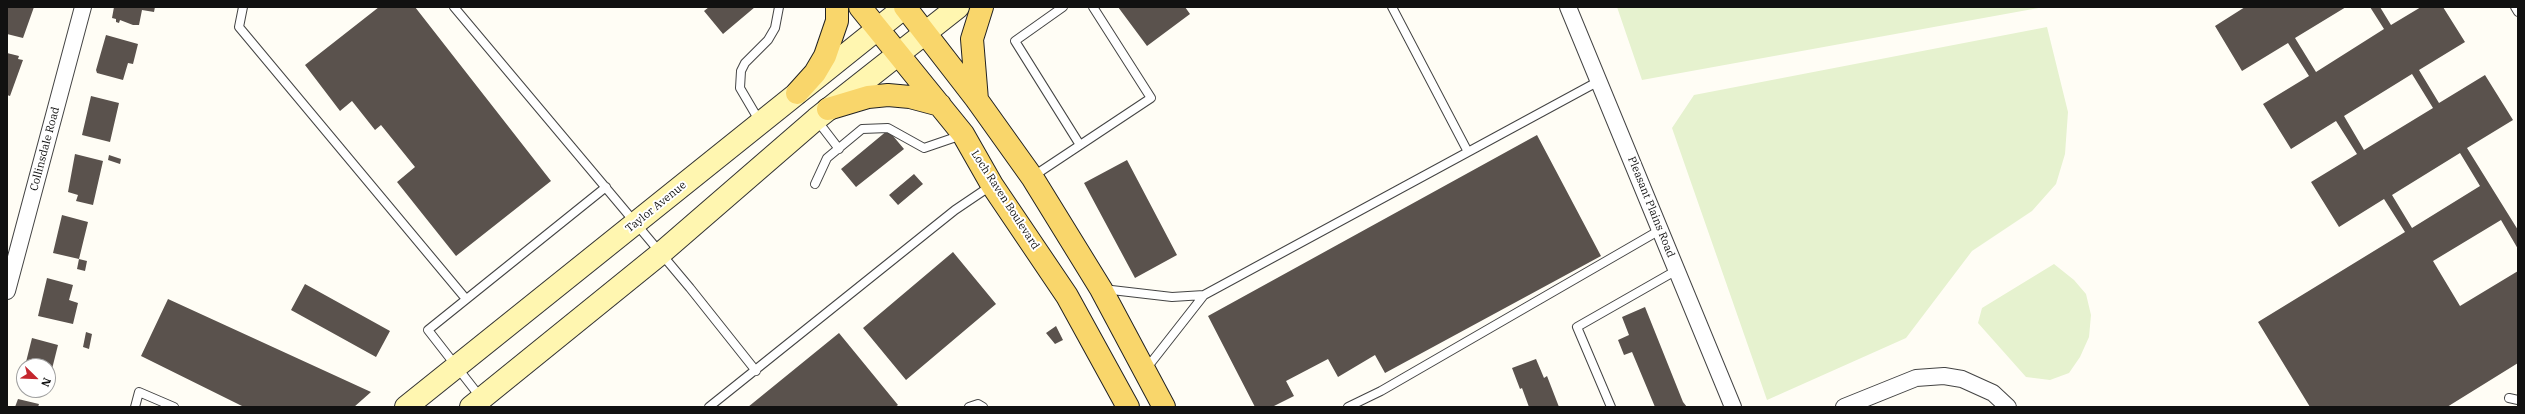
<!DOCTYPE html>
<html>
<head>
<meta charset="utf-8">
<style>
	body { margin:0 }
	#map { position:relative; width:2525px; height:414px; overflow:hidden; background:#fffdf5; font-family:"IBM Plex Serif",serif }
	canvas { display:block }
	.frame { position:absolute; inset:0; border:8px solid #111; pointer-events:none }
	.north { position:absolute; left:16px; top:358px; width:40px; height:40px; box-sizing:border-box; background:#fff; border:1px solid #a0a0a0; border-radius:50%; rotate:113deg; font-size:11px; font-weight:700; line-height:16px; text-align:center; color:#111 }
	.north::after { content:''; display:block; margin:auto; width:14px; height:18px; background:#c4262e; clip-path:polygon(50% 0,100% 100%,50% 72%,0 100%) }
</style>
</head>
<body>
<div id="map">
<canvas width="2525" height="414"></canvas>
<div class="frame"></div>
<div class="north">N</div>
</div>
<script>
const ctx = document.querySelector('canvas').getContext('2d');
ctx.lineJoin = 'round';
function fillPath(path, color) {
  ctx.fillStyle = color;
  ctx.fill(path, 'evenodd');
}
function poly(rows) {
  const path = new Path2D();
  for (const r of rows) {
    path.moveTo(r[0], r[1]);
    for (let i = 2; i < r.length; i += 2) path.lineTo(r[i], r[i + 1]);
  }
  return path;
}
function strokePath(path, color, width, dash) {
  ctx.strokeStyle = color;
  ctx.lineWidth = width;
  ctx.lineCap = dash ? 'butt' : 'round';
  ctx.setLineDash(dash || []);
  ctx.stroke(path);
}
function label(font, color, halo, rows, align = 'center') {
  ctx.font = font + ' "IBM Plex Serif",serif';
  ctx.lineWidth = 4;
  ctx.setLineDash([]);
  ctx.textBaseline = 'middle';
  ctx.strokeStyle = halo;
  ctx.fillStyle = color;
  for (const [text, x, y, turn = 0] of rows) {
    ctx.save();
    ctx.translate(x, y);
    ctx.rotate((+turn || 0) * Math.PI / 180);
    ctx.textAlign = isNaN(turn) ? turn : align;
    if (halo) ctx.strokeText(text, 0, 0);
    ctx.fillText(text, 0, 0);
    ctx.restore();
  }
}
const pitch = poly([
	[1617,7,2044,7,1642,80],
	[2047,27,2068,112,2065,154,2056,184,2032,211,1972,251,1906,338,1767,400,1672,128,1694,95],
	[2054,264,2074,280,2086,294,2091,315,2089,337,2080,357,2069,373,2050,380,2026,377,1978,323,1982,308]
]);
const building = poly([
	[7,7,34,7,23,38,7,34],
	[114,7,155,7,154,12,142,10,139,25,133,25,120,20,119,23,116,22,116,19,112,18],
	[379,7,415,7,551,181,456,256,397,182,415,167,381,125,375,130,352,101,340,111,305,65],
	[709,7,755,7,723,34,704,11],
	[1118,7,1185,7,1190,14,1147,46],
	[2245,7,2346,7,2295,38,2316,72,2384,29,2370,7,2380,7,2391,25,2421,7,2443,7,2465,42,2419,70,2439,103,2485,75,2513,120,2467,148,2518,230,2518,249,2501,220,2433,261,2460,306,2518,271,2518,363,2447,407,2310,407,2258,322,2405,232,2384,199,2339,227,2311,182,2357,154,2336,121,2291,149,2263,104,2309,76,2288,43,2242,71,2215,26],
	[2412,74,2433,108,2364,150,2344,116],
	[2460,153,2480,186,2412,228,2392,195],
	[106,35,138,44,133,64,128,63,123,80,97,73,96,70],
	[7,53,19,56,18,59,23,60,10,96,7,95],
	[91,96,119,103,110,142,82,135],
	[888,130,904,149,856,187,841,169],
	[1537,135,1601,256,1385,373,1375,355,1338,377,1328,359,1286,381,1294,396,1272,407,1255,407,1208,316],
	[75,154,103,161,93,205,76,201,78,195,68,192],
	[109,155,121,159,120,164,108,160],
	[1127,160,1177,255,1135,278,1084,183],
	[914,174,923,184,898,205,889,195],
	[62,215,88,222,79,259,53,253],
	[953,252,996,304,906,380,863,328],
	[79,259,87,261,85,271,77,269],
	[47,278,73,285,69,300,78,303,73,324,38,316],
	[305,284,390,331,376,357,291,310],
	[168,299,371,392,354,407,244,407,141,356],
	[1645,307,1683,402,1687,407,1655,407,1632,352,1624,355,1618,340,1629,335,1622,317],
	[1056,326,1063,340,1055,344,1046,333],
	[86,332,92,334,89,349,83,347],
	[839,333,898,405,895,407,748,407],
	[32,338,58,345,49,381,48,366,25,366],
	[1536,359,1544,378,1547,376,1559,407,1529,407,1522,388,1520,389,1512,368],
	[18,399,39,404,38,407,15,407]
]);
const service = poly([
	[243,7,239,27,466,299],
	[454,7,690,288,756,371],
	[1063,7,1015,41,1080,145],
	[1392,7,1468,152],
	[2515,7,2518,12],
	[816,119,839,149],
	[760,122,740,88,741,71,745,63,768,40,775,28,779,7],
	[1032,177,1151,98,1093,7],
	[815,184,827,158,862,129,888,128,924,148,962,135],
	[1103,289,1172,297,1204,295],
	[1146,369,1204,295,1599,81],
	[481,398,428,330,606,187],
	[2509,398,2518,400],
	[135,407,139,392,174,407],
	[709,407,955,210,992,185],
	[969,407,978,404,983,407],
	[1348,407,1381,391,1660,230],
	[1611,407,1577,327,1677,270]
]);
const minor = poly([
	[1568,7,1733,407],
	[7,291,83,7],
	[1844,407,1916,378,1944,376,1962,379,1993,393,2008,407]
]);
const secondary = poly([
	[406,407,905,7],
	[471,407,660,254,816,119,958,7]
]);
const primary = poly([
	[860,7,963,134,992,185,1067,296,1128,407],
	[905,7,977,100,1032,177,1101,289,1164,407],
	[797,93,815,73,825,56,837,21,837,7],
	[977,100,972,39,982,7],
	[828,109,868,97,888,95,910,97,940,105]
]);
const streetNames = [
	["Collinsdale Road",45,149,-75],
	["Loch Raven Boulevard",1005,200,57],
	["Taylor Avenue",656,207,-39],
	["Pleasant Plains Road",1651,207,68]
];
fillPath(pitch, '#e6f2cf');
fillPath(building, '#5a524d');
strokePath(service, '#444', 10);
strokePath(minor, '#444', 18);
strokePath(secondary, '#333', 24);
strokePath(primary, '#222', 24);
strokePath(service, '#fff', 8);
strokePath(minor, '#fff', 16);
strokePath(secondary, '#fff6b0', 22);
strokePath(primary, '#f9d66b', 22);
label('11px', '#111', '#fff', streetNames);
</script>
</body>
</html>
